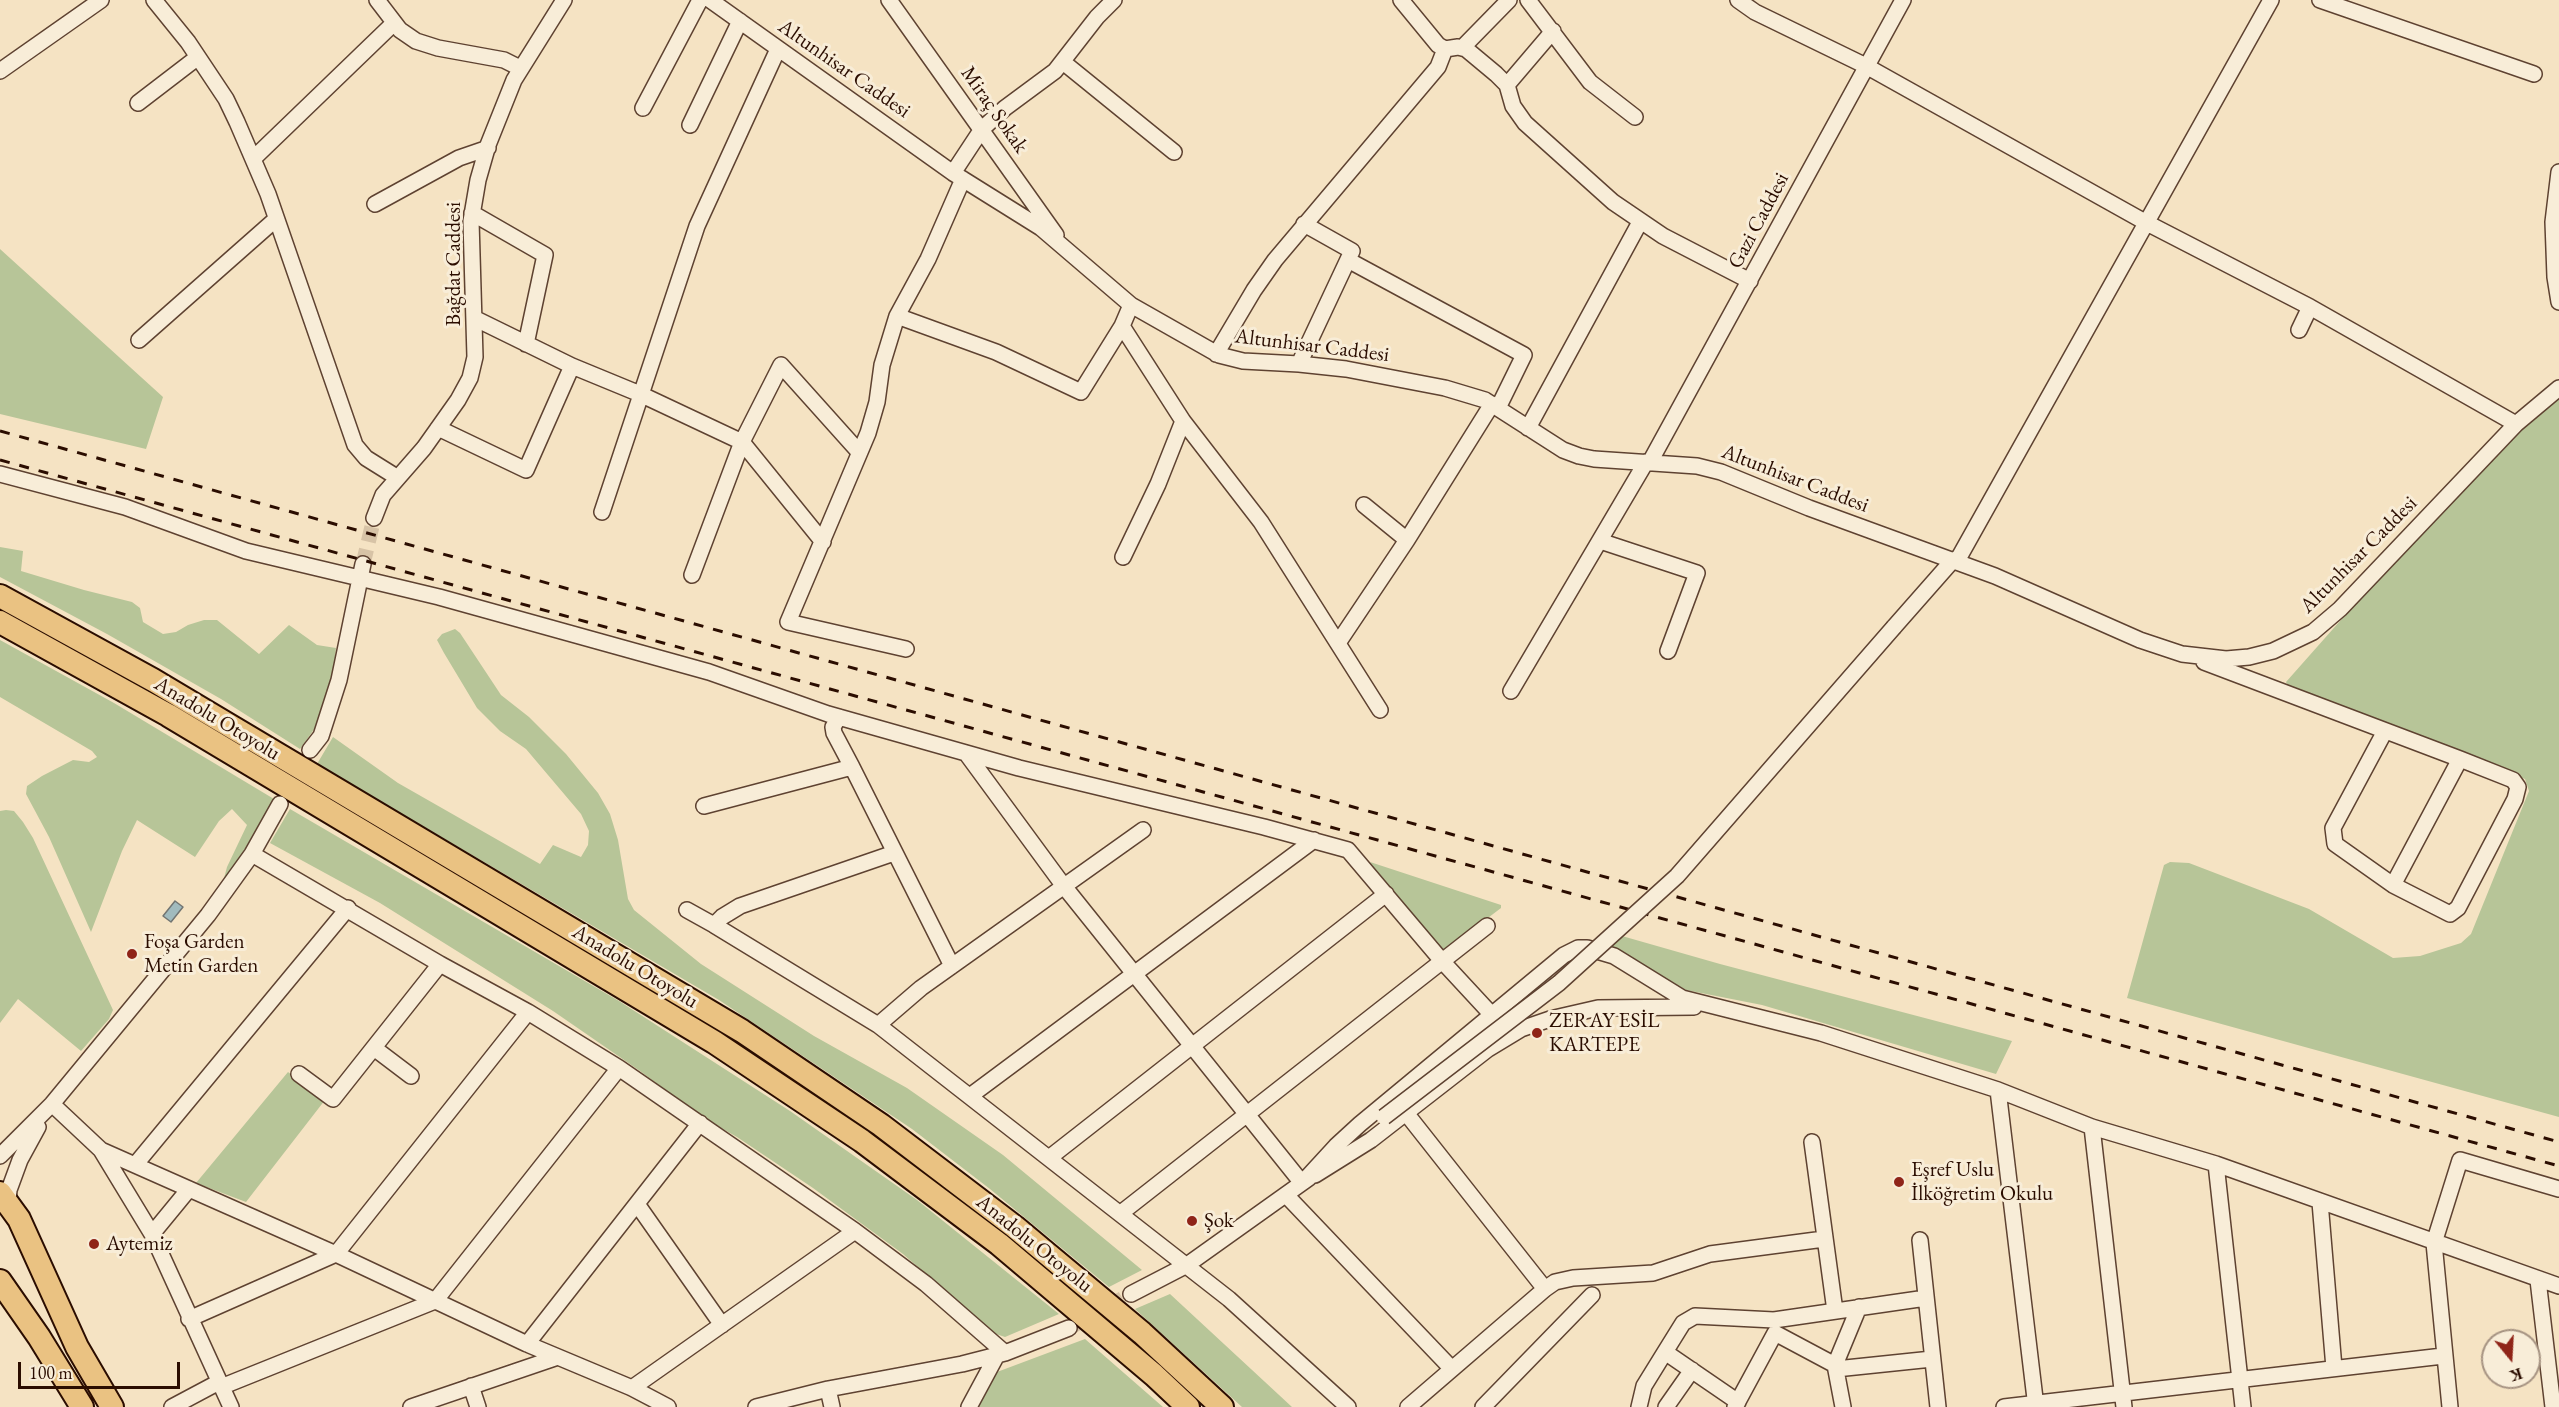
<!DOCTYPE html>
<html>
<head>
<meta charset="utf-8">
<style>
	body { margin:0 }
	#map { position:relative; width:2559px; height:1407px; overflow:hidden; background:#f5e3c3; font-family:"EB Garamond",serif }
	canvas { display:block }
	.north { position:absolute; left:2481px; top:1329px; width:60px; height:60px; box-sizing:border-box; background:#f8edd8; border:2px solid #a69382; border-radius:50%; rotate:162deg; font-size:16px; font-weight:700; line-height:24px; text-align:center; color:#2b0d00 }
	.north::after { content:''; display:block; margin:auto; width:21px; height:27px; background:#8f2418; clip-path:polygon(50% 0,100% 100%,50% 72%,0 100%) }
	.scale { position:absolute; left:18px; top:1362px; width:162px; height:27px; box-sizing:border-box; border:3px solid #2b0d00; border-top:0; padding-left:8px; font-size:18px; line-height:21px; white-space:nowrap; color:#2b0d00; -webkit-text-stroke:4px #f8edd8; paint-order:stroke }
</style>
</head>
<body>
<div id="map">
<canvas width="2559" height="1407"></canvas>
<div class="north">K</div>
<div class="scale">100 m</div>
</div>
<script>
const ctx = document.querySelector('canvas').getContext('2d');
ctx.lineJoin = 'round';
function fillPath(path, color) {
  ctx.fillStyle = color;
  ctx.fill(path, 'evenodd');
}
function poly(rows) {
  const path = new Path2D();
  for (const r of rows) {
    path.moveTo(r[0], r[1]);
    for (let i = 2; i < r.length; i += 2) path.lineTo(r[i], r[i + 1]);
  }
  return path;
}
function strokePath(path, color, width, dash) {
  ctx.strokeStyle = color;
  ctx.lineWidth = width;
  ctx.lineCap = dash ? 'butt' : 'round';
  ctx.setLineDash(dash || []);
  ctx.stroke(path);
}
function label(font, color, halo, rows, align = 'center') {
  ctx.font = font + ' "EB Garamond",serif';
  ctx.lineWidth = 6;
  ctx.setLineDash([]);
  ctx.textBaseline = 'middle';
  ctx.strokeStyle = halo;
  ctx.fillStyle = color;
  for (const [text, x, y, turn = 0] of rows) {
    ctx.save();
    ctx.translate(x, y);
    ctx.rotate((+turn || 0) * Math.PI / 180);
    ctx.textAlign = isNaN(turn) ? turn : align;
    if (halo) ctx.strokeText(text, 0, 0);
    ctx.fillText(text, 0, 0);
    ctx.restore();
  }
}
const green = poly([
	[0,249,163,397,146,449,0,414],
	[2559,397,2559,1117,2127,998,2164,865,2170,862,2189,863,2309,909,2393,958,2420,956,2461,943,2471,934,2529,791,2525,779,2289,688,2286,682,2348,612,2488,461,2522,426],
	[0,547,23,551,21,571,84,590,132,602,140,608,143,622,163,634,176,632,188,625,204,620,217,620,259,654,289,625,317,645,336,648,334,668,315,728,300,749,221,699,107,634,0,577],
	[455,629,460,633,501,695,529,717,566,754,598,793,610,814,618,840,628,899,634,910,701,964,814,1036,907,1088,1003,1155,1142,1270,1109,1287,990,1189,912,1129,719,1000,317,764,333,737,398,783,540,864,553,845,581,857,588,845,589,831,581,814,526,749,500,731,477,708,444,653,437,640,442,634],
	[0,640,114,703,274,799,262,829,223,882,227,867,247,825,232,809,219,821,195,857,137,820,122,851,91,932,49,837,26,794,27,786,42,776,73,760,89,762,97,757,92,751,0,697],
	[290,809,619,1001,790,1111,917,1200,1059,1314,1005,1337,993,1333,903,1254,813,1188,737,1137,700,1116,640,1071,553,1011,380,903,270,843],
	[6,810,14,811,23,822,33,838,113,1010,109,1019,81,1051,18,999,0,1023,0,811],
	[1370,862,1501,905,1501,908,1443,952,1382,880],
	[1622,936,1720,964,2012,1041,1996,1074,1762,1005,1686,990,1610,947],
	[288,1072,325,1100,246,1202,196,1183],
	[1170,1294,1292,1407,1242,1407,1135,1309],
	[1085,1339,1163,1407,978,1407,997,1372]
]);
const water = poly([
	[175,901,183,907,171,922,163,916,175,901]
]);
const minorTunnel = poly([
	[363,564,374,518],
	[1069,1328,1131,1294]
]);
const minor = poly([
	[154,0,188,42,226,99,237,122,268,194,355,445,366,458,398,478],
	[377,0,400,30,416,41,438,48,504,60,520,68],
	[710,0,953,173,1041,228,1131,305,1219,355,1243,361,1299,364,1346,369,1445,388,1485,400,1563,450,1579,456,1594,459,1697,466,1721,472,1809,508,1995,576,2140,640,2182,654,2226,659,2249,657,2273,651,2313,632,2340,609,2516,424,2559,388],
	[889,0,1056,235],
	[1401,0,1438,45,1445,49,1458,47,1466,49,1496,74,1507,85,1513,106,1525,123,1613,202,1663,236,1750,281],
	[1528,0,1590,82,1635,117],
	[1738,0,1755,12,1866,66,2145,222,2310,307],
	[2320,0,2534,74],
	[1462,48,1509,0],
	[1063,62,1174,152],
	[0,71,101,0],
	[1507,85,1553,31],
	[138,103,198,57],
	[643,108,700,0],
	[690,125,740,21],
	[254,158,394,23],
	[2559,172,2553,222,2555,277,2559,302],
	[953,173,982,129,1005,108,1055,71,1097,17,1114,0],
	[375,204,459,158,488,148],
	[472,213,545,255,526,344],
	[1348,260,1524,355,1498,408],
	[1131,305,1122,326,1183,421,1261,522,1380,710],
	[897,316,996,352,1081,392,1122,326],
	[474,318,572,366,640,394,742,442,692,575],
	[2299,330,2310,307,2516,424],
	[139,340,276,219],
	[1216,354,1254,290,1275,260,1438,67,1445,49],
	[1299,364,1352,251,1304,224],
	[438,428,526,470,572,366],
	[1528,428,1640,222],
	[1650,462,1903,0],
	[0,474,125,507,246,551,439,597,709,672,828,714,1019,768,1264,827,1348,850,1442,961,1492,1015],
	[1364,505,1407,540],
	[602,512,697,226,778,49],
	[374,518,383,495,424,448,458,400,470,378,475,357,471,221,478,180,488,145,514,80,564,0],
	[1600,541,1697,573,1668,651],
	[823,542,742,442,781,365,859,452],
	[1123,557,1158,484,1183,421],
	[1957,561,2271,0],
	[1894,627,1953,560],
	[1338,643,1407,540,1492,404],
	[906,649,788,622,868,433,877,402,882,365,897,316,928,259,963,179],
	[2204,662,2460,759,2513,780,2518,787,2515,799,2458,908,2450,914,2393,885,2335,844,2333,828,2385,731],
	[1511,691,1646,462],
	[839,717,833,727,834,733,852,767],
	[310,750,321,736,339,680,363,564],
	[966,753,1063,885,1302,1183],
	[704,806,852,767,952,966],
	[1143,830,921,988,878,1025,1229,1299,1348,1407],
	[252,854,440,964,528,1012,619,1068,855,1231,926,1284,1005,1353],
	[2393,885,2460,759],
	[687,910,714,925],
	[878,1025,714,925,722,917,740,906,894,853],
	[374,1048,411,1076],
	[299,1074,333,1099,440,964],
	[1998,1090,2036,1407],
	[970,1096,1314,840],
	[52,1104,101,1150,152,1234,231,1407],
	[1406,1113,1545,1289,1408,1407],
	[2092,1127,2124,1407],
	[1812,1142,1835,1311],
	[101,1150,336,1254,527,1344,632,1388,668,1407],
	[0,1156,52,1104,208,915,252,854,280,804],
	[1049,1158,1386,894],
	[2216,1164,2243,1407],
	[135,1165,348,908],
	[1315,1175,1371,1140,1488,1049,1521,1029,1550,1019,1598,1008,1694,1007],
	[1302,1183,1336,1146,1360,1124,1564,955,1578,948,1587,948,1614,956,1682,998,1821,1033,1998,1090,2092,1127,2216,1164,2559,1286],
	[1286,1195,1452,1369],
	[2320,1202,2334,1368],
	[8,1203,9,1190,20,1160,38,1127],
	[637,1204,722,1325],
	[1121,1213,1487,926],
	[152,1234,189,1189],
	[1920,1240,1938,1407],
	[2538,1280,2553,1407],
	[1545,1289,1555,1282,1573,1278,1653,1273,1710,1254,1824,1239],
	[1131,1294,1187,1265,1309,1178],
	[189,1319,336,1254,528,1012],
	[527,1344,700,1123],
	[1665,1352,1683,1323,1695,1316,1774,1320,1926,1298],
	[1835,1365,1859,1307],
	[1836,1369,1932,1359],
	[471,1386,478,1407],
	[221,1387,435,1301,619,1068],
	[632,1388,855,1231],
	[828,1389,832,1407],
	[172,1407,219,1382],
	[411,1407,558,1357],
	[756,1407,828,1389,962,1364,1005,1353,1069,1328],
	[969,1407,997,1355],
	[1483,1407,1592,1295],
	[1639,1407,1644,1386,1665,1352,1738,1402],
	[1666,1407,1692,1370],
	[1735,1407,1775,1333,1835,1365,1843,1407],
	[2004,1407,2443,1356],
	[2450,1407,2434,1243,2460,1160,2559,1189]
]);
const highway = poly([
	[0,596,153,680,742,1031,881,1125,1015,1227,1142,1333,1222,1407],
	[0,622,168,715,714,1042,862,1141,999,1244,1154,1375,1188,1407],
	[0,1193,19,1219,77,1347,112,1407],
	[0,1281,39,1337,82,1407]
]);
const rail = poly([
	[0,431,2559,1142],
	[0,460,2559,1166]
]);
const minorBridge = poly([
	[1384,1117,1559,983,1677,876,1894,627]
]);
const markers = [
	[132,954,6,"#8f2418"],
	[1537,1033,6,"#8f2418"],
	[1899,1182,6,"#8f2418"],
	[1192,1221,6,"#8f2418"],
	[94,1244,6,"#8f2418"]
];
const streetNames = [
	["Altunhisar Caddesi",844,69,35],
	["Miraç Sokak",994,110,55],
	["Gazi Caddesi",1759,221,-62],
	["Bağdat Caddesi",454,264,-90],
	["Altunhisar Caddesi",1312,346,7],
	["Altunhisar Caddesi",1795,479,21],
	["Altunhisar Caddesi",2359,555,-45],
	["Anadolu Otoyolu",217,719,31],
	["Anadolu Otoyolu",635,967,31],
	["Anadolu Otoyolu",1034,1244,39]
];
const poiNames = [
	["Foşa Garden",144,942],
	["Metin Garden",144,966],
	["ZERAY ESİL",1549,1021],
	["KARTEPE",1549,1045],
	["Eşref Uslu",1911,1170],
	["İlköğretim Okulu",1911,1194],
	["Şok",1204,1221],
	["Aytemiz",106,1244]
];
fillPath(green, '#b7c598');
fillPath(water, '#a1bbbe');
strokePath(water, '#727572', 1.5);
strokePath(minorTunnel, '#d7c3a6', 15, [15, 8]);
strokePath(minor, '#5e4231', 18);
strokePath(highway, '#2b0d00', 26);
strokePath(minor, '#f8edd8', 15);
strokePath(highway, '#eac282', 22);
strokePath(rail, '#2b0d00', 3, [10, 10]);
strokePath(minorBridge, '#5e4231', 18, []);
strokePath(minorBridge, '#f8edd8', 15);
for (const [x, y, r, color] of markers) {
  const dot = new Path2D();
  dot.arc(x, y, r, 0, 2 * Math.PI);
  ctx.fillStyle = color;
  ctx.fill(dot);
  strokePath(dot, '#f8edd8', 2);
}
label('21px', '#2b0d00', '#f8edd8', streetNames);
label('21px', '#2b0d00', '#f8edd8', poiNames, 'left');
</script>
</body>
</html>
